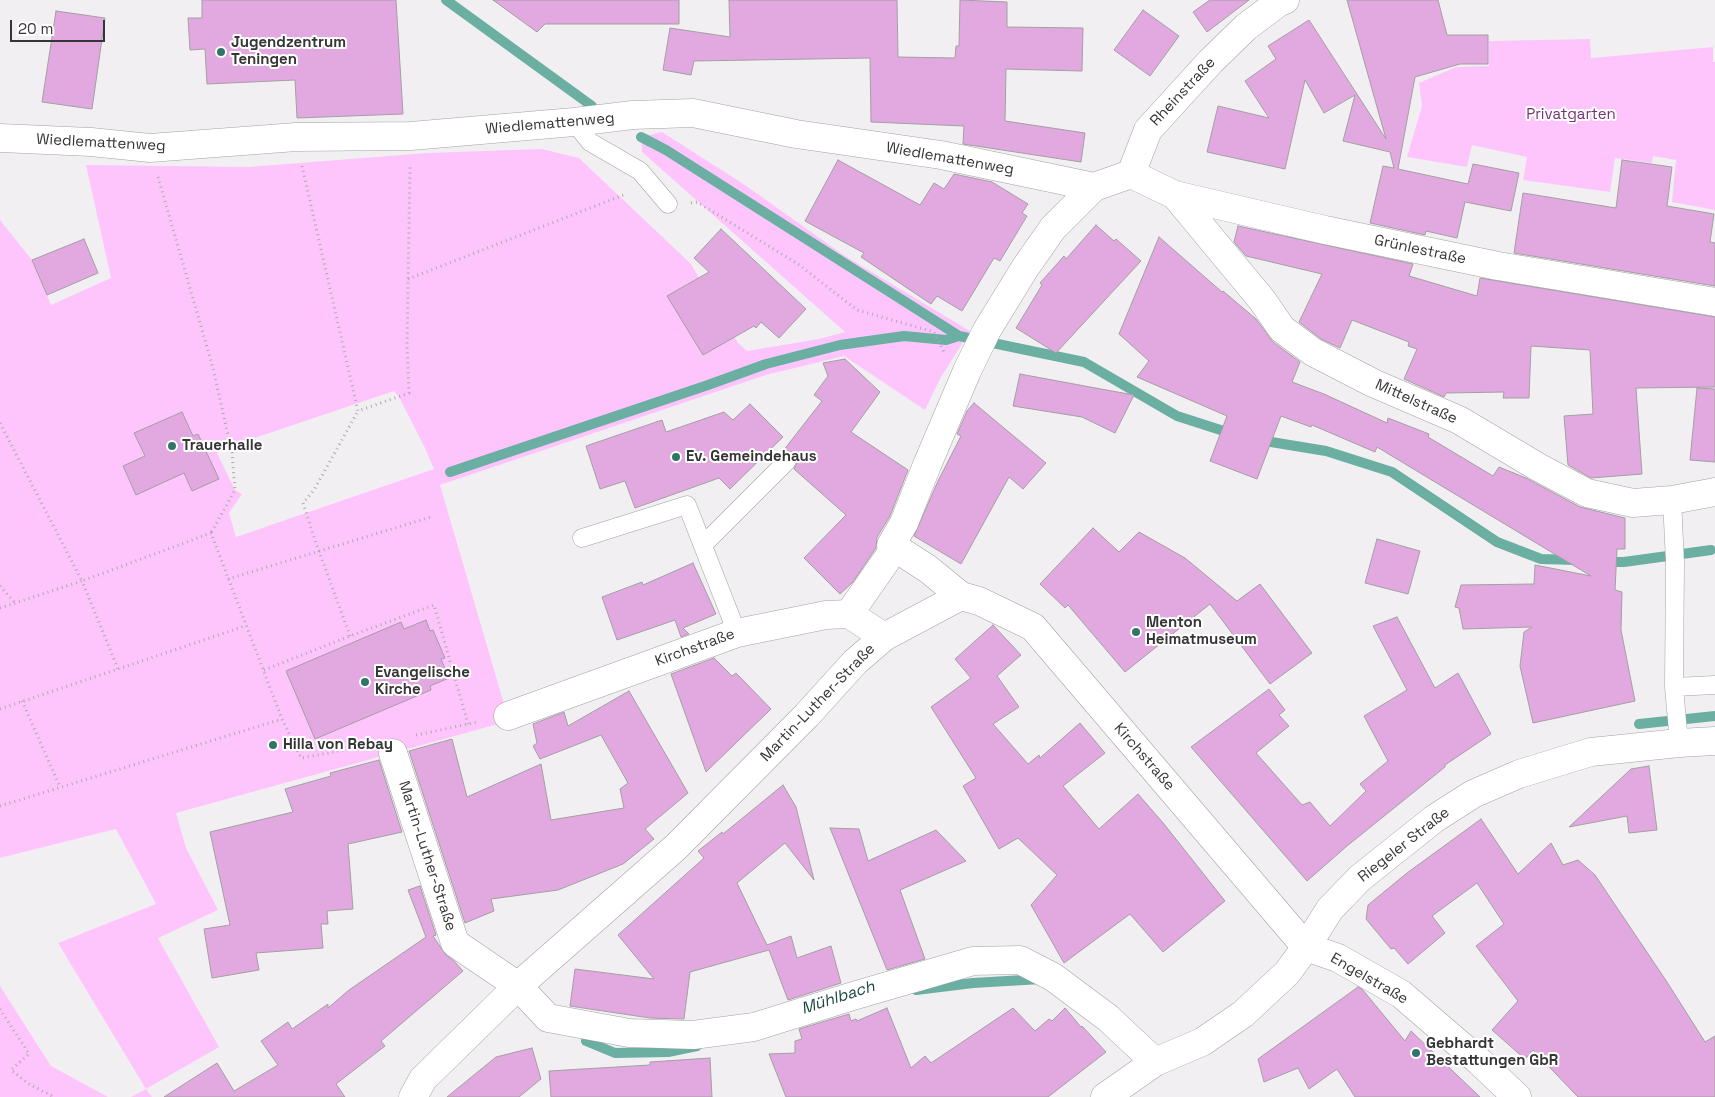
<!DOCTYPE html>
<html>
<head>
<meta charset="utf-8">
<style>
	body { margin:0 }
	#map { position:relative; width:1715px; height:1097px; overflow:hidden; background:#f2eff2; font-family:"Space Grotesk",sans-serif }
	canvas { display:block }
	.scale { position:absolute; left:10px; top:20px; width:95px; height:22px; box-sizing:border-box; border:2px solid #363536; border-top:0; padding-left:6px; font-size:15px; line-height:18px; white-space:nowrap; color:#363536; -webkit-text-stroke:4px #fff; paint-order:stroke }
</style>
</head>
<body>
<div id="map">
<canvas width="1715" height="1097"></canvas>
<div class="scale">20 m</div>
</div>
<script>
const ctx = document.querySelector('canvas').getContext('2d');
ctx.lineJoin = 'round';
function fillPath(path, color) {
  ctx.fillStyle = color;
  ctx.fill(path, 'evenodd');
}
function poly(rows) {
  const path = new Path2D();
  for (const r of rows) {
    path.moveTo(r[0], r[1]);
    for (let i = 2; i < r.length; i += 2) path.lineTo(r[i], r[i + 1]);
  }
  return path;
}
function strokePath(path, color, width, dash) {
  ctx.strokeStyle = color;
  ctx.lineWidth = width;
  ctx.lineCap = dash ? 'butt' : 'round';
  ctx.setLineDash(dash || []);
  ctx.stroke(path);
}
function label(font, color, halo, rows, align = 'center') {
  ctx.font = font + ' "Space Grotesk",sans-serif';
  ctx.lineWidth = 4;
  ctx.setLineDash([]);
  ctx.textBaseline = 'middle';
  ctx.strokeStyle = halo;
  ctx.fillStyle = color;
  for (const [text, x, y, turn = 0] of rows) {
    ctx.save();
    ctx.translate(x, y);
    ctx.rotate((+turn || 0) * Math.PI / 180);
    ctx.textAlign = isNaN(turn) ? turn : align;
    if (halo) ctx.strokeText(text, 0, 0);
    ctx.fillText(text, 0, 0);
    ctx.restore();
  }
}
const green = poly([
	[1590,39,1591,58,1713,47,1713,62,1715,62,1715,210,1672,202,1676,160,1653,156,1652,163,1615,158,1610,192,1523,180,1527,157,1472,145,1467,167,1407,157,1422,106,1419,83,1456,67,1489,66,1489,41],
	[662,132,745,185,845,256,970,331,941,377,925,410,844,356,766,375,440,485,509,721,176,813,186,848,218,910,158,938,219,1047,146,1089,152,1097,131,1097,146,1089,58,943,156,904,116,829,0,858,0,220,32,260,51,305,111,278,86,165,248,167,427,153,542,149,579,158,691,264,738,343,747,351,819,339,845,332,642,152,641,137],
	[394,391,399,397,424,446,434,469,236,537,229,513,242,494,235,490,216,451],
	[0,986,51,1066,108,1097,0,1097]
]);
const stream = poly([
	[446,0,592,106],
	[641,137,666,150,959,336,1084,362,1177,416,1233,434],
	[1259,440,1326,451,1392,472,1497,542,1541,559,1576,560],
	[450,472,708,385,766,364,840,345,904,336,946,340,959,336],
	[1603,562,1624,562,1711,550],
	[1639,724,1715,716],
	[916,990,973,983,1041,979],
	[586,1041,615,1053,668,1052,697,1046]
]);
const building = poly([
	[202,0,396,0,403,114,297,118,295,80,207,84,205,49,190,50,188,18,202,18,202,0],
	[493,0,679,0,679,24,545,24,537,32,493,0],
	[729,0,897,0,898,57,955,58,956,46,959,46,960,0,1007,2,1007,27,1083,28,1082,71,1006,69,1005,121,1085,133,1081,162,963,144,964,126,871,122,870,58,694,61,691,75,663,70,670,28,730,37,729,0],
	[1210,0,1249,0,1207,32,1193,12,1210,0],
	[1347,0,1438,0,1447,35,1488,35,1488,64,1460,64,1415,77,1398,169,1468,184,1473,164,1519,173,1511,211,1465,202,1457,238,1426,231,1425,235,1370,223,1383,166,1394,168,1390,152,1343,141,1355,95,1324,113,1305,80,1285,169,1207,152,1218,106,1269,118,1245,81,1276,59,1268,46,1309,20,1386,139,1347,0],
	[1143,10,1179,36,1150,76,1114,50,1143,10],
	[56,11,105,18,92,109,42,102,56,11],
	[838,160,920,205,934,183,944,189,954,174,992,182,1028,204,1022,213,1027,216,1000,261,994,258,962,311,937,296,931,304,861,257,864,253,805,221,838,160],
	[1622,160,1672,167,1667,206,1714,214,1710,242,1715,243,1715,286,1514,253,1523,193,1616,208,1622,160],
	[1096,225,1114,241,1116,239,1141,261,1056,353,1016,328,1042,285,1040,283,1064,256,1066,259,1096,225],
	[1238,226,1413,264,1409,276,1477,296,1480,278,1715,317,1715,387,1636,388,1642,474,1591,478,1568,465,1564,416,1593,414,1590,350,1531,346,1529,398,1503,398,1504,392,1446,393,1444,397,1404,379,1417,349,1408,346,1409,342,1352,320,1340,348,1321,339,1299,322,1322,274,1246,256,1234,242,1238,226],
	[721,229,806,309,779,338,761,322,756,328,754,326,703,355,667,296,709,272,694,258,721,229],
	[1159,237,1222,292,1223,291,1256,319,1273,342,1300,362,1292,382,1324,394,1387,423,1388,418,1429,434,1428,437,1493,476,1499,467,1526,478,1580,507,1625,518,1625,549,1617,549,1615,590,1622,592,1621,630,1635,701,1533,723,1520,666,1524,632,1532,627,1463,629,1459,608,1455,607,1461,585,1534,584,1535,565,1591,576,1377,447,1375,452,1312,425,1311,427,1281,416,1257,479,1210,461,1227,416,1137,377,1149,361,1119,334,1159,237],
	[84,239,98,273,47,295,32,260,84,239],
	[845,359,880,392,851,432,908,470,890,516,877,537,876,548,853,582,840,594,804,558,846,515,794,469,797,463,795,454,789,451,783,451,822,401,814,395,828,376,823,363,845,359],
	[1020,374,1101,389,1134,395,1115,433,1082,417,1013,406,1020,374],
	[1697,388,1715,389,1715,462,1690,460,1697,388],
	[974,403,1046,463,1023,489,1009,477,961,564,914,536,938,481,961,436,957,434,967,411,974,403],
	[750,404,783,437,730,489,719,478,635,508,625,481,600,489,586,446,662,420,666,432,724,412,733,420,750,404],
	[182,412,193,436,198,434,219,479,192,491,184,473,136,495,123,466,145,456,134,433,182,412],
	[1093,528,1119,552,1139,532,1185,558,1237,601,1260,584,1312,653,1270,684,1210,604,1125,672,1068,605,1065,608,1040,584,1093,528],
	[1377,539,1420,551,1408,594,1365,583,1377,539],
	[693,563,716,614,683,628,689,634,681,637,675,620,617,640,602,597,642,582,643,585,693,563],
	[1397,617,1435,688,1458,673,1491,734,1445,765,1445,767,1347,846,1307,881,1191,747,1269,689,1285,710,1279,715,1289,726,1256,753,1302,805,1310,802,1330,826,1366,791,1360,784,1388,761,1364,716,1407,690,1373,626,1397,617],
	[426,620,430,631,433,630,445,658,441,659,449,678,430,686,431,690,315,739,286,671,401,622,404,629,426,620],
	[993,625,1021,655,997,676,1019,707,993,724,1028,764,1039,755,1040,758,1080,723,1105,753,1063,786,1099,829,1138,794,1164,824,1225,901,1163,952,1130,914,1064,963,1031,905,1057,875,1018,838,999,849,963,786,976,778,931,707,971,678,955,659,993,625],
	[714,658,732,676,736,673,771,709,706,772,671,674,714,658],
	[629,691,688,793,645,829,654,839,623,864,558,890,491,899,494,911,465,923,409,751,452,739,467,797,541,764,551,820,624,808,620,789,628,783,601,735,540,759,533,746,537,743,533,724,564,712,568,726,629,691],
	[379,760,402,832,348,844,353,909,327,911,328,924,321,924,323,948,256,953,259,970,212,978,204,929,230,925,210,832,293,812,285,789,331,776,330,773,379,760],
	[1649,766,1657,830,1629,833,1627,816,1569,827,1631,769,1649,766],
	[783,785,796,807,814,880,785,843,737,883,767,945,791,936,797,958,831,946,841,983,788,1000,769,950,690,972,684,1019,650,1018,570,1006,575,969,654,979,618,935,704,858,698,851,722,832,723,834,783,785],
	[1481,819,1518,874,1551,843,1563,865,1578,860,1595,875,1667,982,1705,1042,1715,1036,1715,1097,1578,1097,1533,1050,1525,1059,1492,1030,1518,1001,1476,946,1504,924,1477,883,1432,916,1445,933,1408,964,1394,948,1391,949,1366,919,1368,905,1407,873,1481,819],
	[830,828,859,829,868,861,936,830,966,861,900,890,925,959,887,970,830,828],
	[420,886,436,935,433,936,446,955,454,961,463,971,381,1041,385,1046,336,1084,345,1097,164,1097,217,1063,234,1091,278,1065,261,1041,288,1022,292,1029,328,1004,328,1008,349,990,426,937,408,890,420,886],
	[1358,987,1362,989,1405,1041,1411,1031,1480,1097,1355,1097,1337,1069,1309,1089,1298,1068,1264,1082,1258,1059,1358,987],
	[887,1008,911,1068,925,1056,931,1063,1013,1008,1035,1031,1049,1019,1052,1021,1065,1008,1081,1027,1082,1026,1106,1052,1048,1097,786,1097,769,1054,795,1053,795,1041,802,1039,799,1029,849,1014,851,1021,856,1019,857,1021,887,1008],
	[532,1048,541,1079,519,1097,447,1097,496,1057,532,1048],
	[710,1058,712,1097,551,1097,549,1071,650,1065,650,1062,710,1058]
]);
const path = poly([
	[302,166,358,411,409,393,407,345,410,166],
	[158,177,213,368,232,453,235,490,211,533],
	[691,203,697,202,798,264,857,310,934,332,944,352],
	[408,279,626,194],
	[0,423,82,581,211,533,282,719,301,758,366,746],
	[228,579,431,517],
	[0,586,15,603],
	[0,608,82,581,118,669],
	[350,636,316,543,303,503,314,490,358,411],
	[264,670,350,636,434,605,468,724],
	[22,701,60,787],
	[0,709,245,626],
	[416,735,478,722],
	[0,806,282,719],
	[0,1009,29,1054,11,1070,29,1084,54,1097]
]);
const service = poly([
	[574,122,590,142,640,171,668,204],
	[1672,500,1675,562,1674,687,1679,743],
	[582,538,687,505,737,633],
	[703,545,787,461],
	[1674,687,1715,685]
]);
const pedestrian = poly([
	[849,614,895,548]
]);
const minor = poly([
	[0,138,91,142,150,148,296,137,411,136,574,122,633,115,693,113,796,134,941,155,1094,187],
	[1131,174,1175,195,1325,230,1498,266,1715,302],
	[1175,195,1262,300,1282,329,1313,352,1373,383,1459,420,1538,467,1587,493,1633,503,1672,500,1715,492],
	[961,596,979,601,1033,627,1306,947],
	[508,716,737,633,826,615,849,614,884,637],
	[393,753,455,943,518,986,548,1018,629,1033,693,1035,754,1027,853,996,973,961,1020,960,1053,977,1108,1018,1155,1062],
	[1306,947,1338,958,1401,994,1480,1062,1517,1097],
	[413,1097,423,1079,518,986,676,847,807,715,855,662,884,637,961,596,928,569,891,545,904,523,927,465,967,371,987,330,1025,268,1053,228,1094,187,1131,174,1148,130,1211,61,1246,27,1278,3,1285,0],
	[1105,1097,1155,1062,1202,1042,1243,1014,1287,973,1306,947,1330,909,1360,878,1434,819,1473,794,1519,774,1591,752,1679,743,1715,741]
]);
const markers = [
	[221,52,5,"#317569"],
	[172,446,5,"#317569"],
	[676,457,5,"#317569"],
	[1136,632,5,"#317569"],
	[365,682,5,"#317569"],
	[273,745,5,"#317569"],
	[1416,1053,5,"#317569"]
];
const poiNames = [
	["Jugendzentrum",231,43],
	["Teningen",231,60],
	["Trauerhalle",182,446],
	["Ev. Gemeindehaus",686,457],
	["Menton",1146,623],
	["Heimatmuseum",1146,640],
	["Evangelische",375,673],
	["Kirche",375,690],
	["Hilla von Rebay",283,745],
	["Gebhardt",1426,1044],
	["Bestattungen GbR",1426,1061]
];
const streetNames = [
	["Rheinstraße",1183,92,-47],
	["Wiedlemattenweg",550,124,-5],
	["Wiedlemattenweg",101,143,3],
	["Wiedlemattenweg",950,159,10],
	["Grünlestraße",1420,250,12],
	["Mittelstraße",1416,402,24],
	["Kirchstraße",695,648,-20],
	["Martin-Luther-Straße",818,703,-46],
	["Kirchstraße",1144,757,49],
	["Riegeler Straße",1404,845,-38],
	["Martin-Luther-Straße",427,856,72],
	["Engelstraße",1369,979,30]
];
const parkNames = [
	["Privatgarten",1571,115]
];
const waterNames = [
	["Mühlbach",838,998,-18]
];
fillPath(green, '#fec5fd');
strokePath(stream, '#6aafa1', 10);
fillPath(building, '#e1a9e0');
strokePath(building, '#a29fa2', 1);
strokePath(service, '#a4a2a4', 19);
strokePath(pedestrian, '#a4a2a4', 29);
strokePath(minor, '#a4a2a4', 29);
strokePath(path, '#acaaac', 3, [1, 4]);
strokePath(service, '#fff', 18);
strokePath(pedestrian, '#fff', 28);
strokePath(minor, '#fff', 28);
for (const [x, y, r, color] of markers) {
  const dot = new Path2D();
  dot.arc(x, y, r, 0, 2 * Math.PI);
  ctx.fillStyle = color;
  ctx.fill(dot);
  strokePath(dot, '#fff', 2);
}
label('bold 15px', '#363536', '#fff', poiNames, 'left');
label('15px', '#363536', '#fff', streetNames);
label('15px', '#723174', '#fff', parkNames);
label('italic 16px', '#19463d', '#fff', waterNames);
</script>
</body>
</html>
